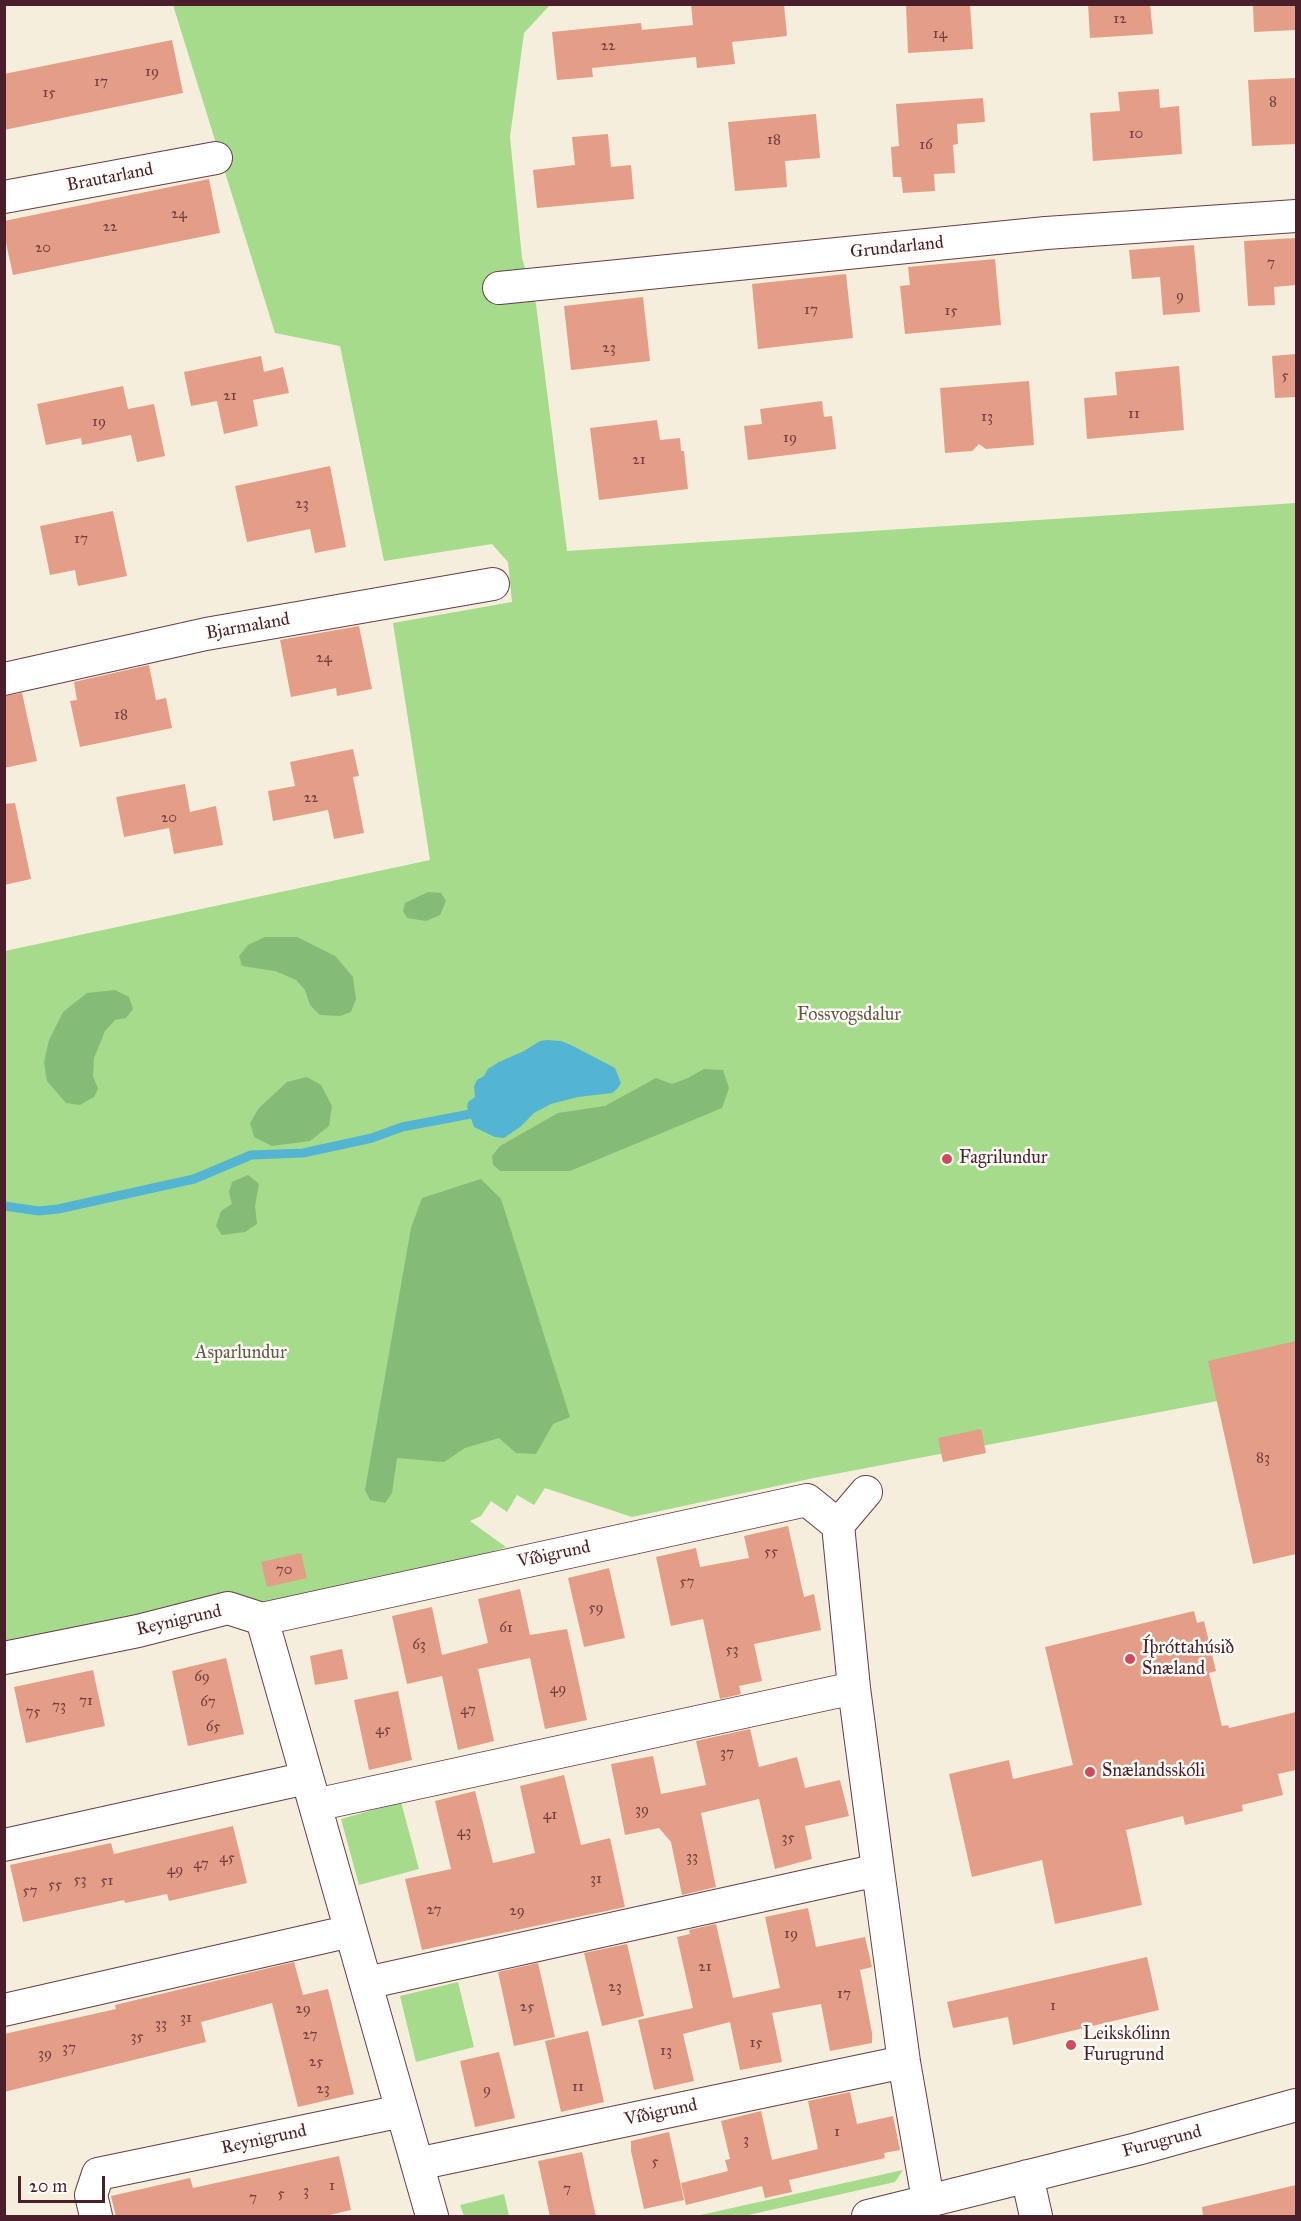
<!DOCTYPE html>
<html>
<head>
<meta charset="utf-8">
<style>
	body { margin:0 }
	#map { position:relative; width:1301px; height:2221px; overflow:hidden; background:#f6eedc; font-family:"IM FELL Great Primer",serif }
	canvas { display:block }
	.frame { position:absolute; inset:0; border:6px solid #4a1f2b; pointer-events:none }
	.scale { position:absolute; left:18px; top:2176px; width:87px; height:27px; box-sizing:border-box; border:3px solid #4a1f2b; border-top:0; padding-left:8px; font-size:18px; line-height:21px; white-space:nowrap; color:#4a1f2b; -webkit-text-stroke:4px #fdfcf7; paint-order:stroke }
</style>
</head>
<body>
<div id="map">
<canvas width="1301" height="2221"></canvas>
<div class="frame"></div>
<div class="scale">20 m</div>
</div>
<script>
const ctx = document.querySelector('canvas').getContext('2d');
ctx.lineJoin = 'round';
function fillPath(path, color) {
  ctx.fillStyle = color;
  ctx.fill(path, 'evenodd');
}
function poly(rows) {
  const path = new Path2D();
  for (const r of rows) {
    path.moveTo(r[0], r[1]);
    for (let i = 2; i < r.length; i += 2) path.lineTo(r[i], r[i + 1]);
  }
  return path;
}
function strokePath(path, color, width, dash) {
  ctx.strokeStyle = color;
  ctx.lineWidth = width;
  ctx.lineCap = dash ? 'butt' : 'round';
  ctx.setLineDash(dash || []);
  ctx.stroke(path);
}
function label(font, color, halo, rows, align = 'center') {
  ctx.font = font + ' "IM FELL Great Primer",serif';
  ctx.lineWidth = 5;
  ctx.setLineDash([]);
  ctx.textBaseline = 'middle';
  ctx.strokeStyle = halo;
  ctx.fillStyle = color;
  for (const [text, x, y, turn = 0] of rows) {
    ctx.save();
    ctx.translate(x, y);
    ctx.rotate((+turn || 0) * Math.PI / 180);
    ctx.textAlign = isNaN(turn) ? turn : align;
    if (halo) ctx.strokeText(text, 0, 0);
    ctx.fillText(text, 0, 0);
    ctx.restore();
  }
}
const green = poly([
	[173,5,550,5,524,33,510,137,522,258,536,304,567,551,1296,503,1296,1386,814,1478,632,1517,545,1488,534,1505,517,1495,507,1512,491,1501,481,1516,470,1521,506,1547,361,1597,5,1646,5,951,430,860,393,623,512,602,508,562,492,544,384,561,340,346,275,333],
	[401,1802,419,1869,359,1885,341,1819],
	[458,1982,474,2047,416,2062,400,1996],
	[903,2170,895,2182,744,2216,696,2216],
	[504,2194,509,2216,464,2216,460,2205]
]);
const forest = poly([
	[428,892,441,893,446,901,440,915,426,921,407,918,403,911,405,903],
	[265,937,297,937,335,956,353,977,356,999,351,1012,340,1016,320,1015,310,1005,305,990,296,980,275,971,242,966,239,956,248,945],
	[115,990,129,997,133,1009,126,1018,115,1020,105,1031,94,1058,93,1076,98,1089,94,1097,80,1105,66,1103,47,1081,44,1062,49,1040,63,1012,87,993],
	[704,1069,723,1070,729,1088,722,1108,570,1171,500,1171,493,1165,492,1156,500,1146,558,1113,605,1106,656,1078,672,1084,688,1078],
	[307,1077,321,1085,332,1106,329,1126,310,1141,272,1146,254,1137,250,1123,259,1108,287,1082],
	[248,1175,259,1184,255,1206,257,1224,245,1232,222,1235,216,1226,221,1211,232,1204,229,1192,232,1182],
	[481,1179,501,1199,570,1417,553,1424,536,1454,516,1453,499,1438,465,1448,444,1462,397,1458,392,1493,385,1503,370,1500,365,1490,411,1228,422,1198]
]);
const water = poly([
	[547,1040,561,1041,571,1045,615,1068,621,1083,618,1088,612,1093,578,1097,551,1104,534,1113,520,1127,504,1138,495,1137,474,1127,467,1107,468,1102,475,1097,474,1086,477,1080,484,1076,488,1069,499,1062,524,1051,540,1041]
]);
const stream = poly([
	[4,1206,39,1211,58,1209,194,1179,251,1155,303,1153,372,1138,402,1127,481,1112]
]);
const building = poly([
	[691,4,784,4,787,36,732,42,735,64,697,68,696,57,592,68,593,77,557,80,552,32,641,23,642,30,693,25],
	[906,4,970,4,973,49,908,53],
	[1088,4,1150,4,1153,34,1090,38],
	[1253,4,1296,4,1296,30,1254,32],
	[172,40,183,93,4,130,4,74],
	[1296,78,1296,144,1252,146,1248,80],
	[1159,89,1160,108,1179,106,1182,154,1093,161,1090,113,1120,111,1118,92],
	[983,98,985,122,957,124,958,144,953,145,955,173,934,174,935,191,903,193,901,177,893,177,891,147,899,146,896,104],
	[816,114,820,158,785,161,787,187,735,191,728,122],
	[608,134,611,167,631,165,634,199,537,208,533,170,575,165,572,137],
	[209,179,220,233,13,275,4,234,4,221],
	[1296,238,1296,285,1274,287,1275,305,1248,306,1244,241],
	[1194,245,1200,312,1163,315,1160,277,1132,279,1129,250],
	[995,259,1001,325,905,334,900,286,910,285,908,267],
	[846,274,853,338,758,349,752,284],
	[643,297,650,361,571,370,564,306],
	[1296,354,1296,397,1275,398,1272,356],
	[261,356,264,372,283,367,289,393,253,400,258,426,224,434,217,401,191,406,184,372],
	[1179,366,1184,430,1087,439,1084,398,1117,395,1115,372],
	[1029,381,1034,445,986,449,979,444,972,451,945,453,940,388],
	[123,386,128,409,154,404,165,456,137,462,131,435,82,445,81,438,46,445,37,404],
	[822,401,824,417,832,416,836,449,748,460,744,426,762,424,760,409],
	[657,420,660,440,680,438,681,451,684,451,688,489,599,500,590,428],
	[330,466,346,547,315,553,310,529,247,542,235,486],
	[113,511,127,576,78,586,75,570,50,575,40,526],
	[359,626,372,689,337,696,336,688,291,697,280,640],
	[149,665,156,700,166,698,172,728,80,747,70,701,77,700,74,682],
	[22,693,37,761,4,768,4,696],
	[353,749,359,776,353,777,364,833,334,839,328,810,273,821,268,791,295,786,290,762],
	[185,784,190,812,216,806,223,845,174,854,169,828,124,837,116,797],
	[15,803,31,879,4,885,4,804],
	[1296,1341,1296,1554,1253,1564,1208,1361],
	[981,1429,986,1453,943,1462,938,1438],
	[788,1526,804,1597,814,1594,821,1630,754,1644,762,1681,739,1686,741,1694,720,1699,703,1619,671,1626,656,1557,696,1548,700,1567,749,1558,744,1536],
	[301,1553,307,1578,267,1587,261,1562],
	[609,1568,625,1638,584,1647,568,1578],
	[520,1589,530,1635,567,1629,587,1720,545,1729,530,1658,478,1669,494,1741,458,1750,442,1676,407,1684,392,1616,432,1607,442,1655,488,1643,478,1599],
	[1194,1611,1197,1623,1204,1621,1216,1671,1209,1673,1222,1726,1228,1725,1229,1728,1296,1712,1296,1770,1278,1774,1283,1795,1242,1805,1243,1811,1185,1825,1183,1816,1126,1830,1142,1905,1055,1924,1042,1860,972,1877,949,1774,1009,1760,1013,1779,1073,1765,1045,1647],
	[342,1649,348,1679,315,1685,310,1656],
	[226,1658,244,1734,188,1746,172,1671],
	[93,1670,105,1726,26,1743,14,1687],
	[398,1691,412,1760,369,1770,354,1700],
	[750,1729,759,1767,797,1757,805,1788,840,1780,849,1816,805,1826,812,1859,775,1869,759,1799,701,1813,716,1887,682,1895,671,1842,659,1828,625,1835,611,1764,653,1756,661,1794,706,1785,696,1741],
	[564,1775,581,1845,610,1838,625,1907,422,1950,405,1879,451,1869,435,1801,475,1791,493,1863,535,1853,520,1786],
	[233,1826,247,1883,169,1901,167,1894,125,1903,124,1900,23,1922,10,1865,111,1843,114,1854],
	[808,1908,816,1947,865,1937,872,1967,860,1970,872,2033,872,2043,830,2051,821,2004,772,2013,782,2062,740,2070,730,2022,683,2034,694,2081,654,2090,638,2020,693,2008,677,1937,690,1934,689,1930,716,1924,733,1998,780,1988,765,1917],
	[627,1944,644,2016,602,2026,584,1953],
	[1147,1957,1159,2010,1013,2045,1008,2017,953,2028,947,2002],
	[294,1962,303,1995,328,1989,354,2094,298,2107,272,2003,201,2022,206,2042,4,2092,4,2034,116,2009,115,2005],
	[538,1963,555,2037,514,2046,498,1972],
	[588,2031,604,2102,561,2112,545,2041],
	[499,2052,515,2118,475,2127,460,2061],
	[850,2092,857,2124,893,2116,900,2150,884,2153,885,2158,789,2180,792,2192,765,2198,762,2186,686,2205,681,2183,728,2171,725,2160,730,2159,721,2121,761,2111,772,2160,818,2149,808,2101],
	[669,2132,684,2200,644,2209,631,2151,631,2141],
	[582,2152,596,2217,550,2217,538,2161],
	[339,2156,351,2210,321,2217,116,2217,111,2196,190,2178,193,2188],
	[1296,2185,1296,2217,1203,2217,1202,2207]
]);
const minor = poly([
	[4,197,216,158],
	[499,288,1046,233,1296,216],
	[4,679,206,634,493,584],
	[866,1492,838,1525,854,1688,878,1870],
	[262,1619,432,2216],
	[4,1658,138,1631,228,1608,262,1619,807,1500,838,1525],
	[315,1805,854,1688],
	[4,1845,307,1778],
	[366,1983,878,1870,904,2062,928,2200],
	[4,2010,351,1931],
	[417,2164,904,2062],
	[1027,2176,1036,2216],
	[96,2216,91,2195,98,2174,402,2111],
	[868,2216,1137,2149,1296,2105]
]);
const markers = [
	[947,1159,6,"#d1495b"],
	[1130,1659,6,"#d1495b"],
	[1090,1772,6,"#d1495b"],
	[1071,2045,6,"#d1495b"]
];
const numberNames = [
	["12",1120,19],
	["14",940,34],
	["22",608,46],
	["19",152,72],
	["17",101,82],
	["15",49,93],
	["8",1273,102],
	["10",1136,134],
	["18",774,140],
	["16",926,145],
	["24",179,214],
	["22",110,227],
	["20",43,248],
	["7",1271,263],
	["9",1180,296],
	["17",811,310],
	["15",951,311],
	["23",609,348],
	["5",1285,376],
	["21",230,396],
	["11",1134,414],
	["13",987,417],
	["19",99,422],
	["19",790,438],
	["21",639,460],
	["23",302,504],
	["17",81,539],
	["24",324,658],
	["18",121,715],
	["22",311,798],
	["20",169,818],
	["83",1263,1458],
	["55",771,1552],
	["70",284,1570],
	["57",687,1582],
	["59",596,1608],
	["61",506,1628],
	["63",419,1645],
	["53",732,1650],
	["69",202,1677],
	["49",558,1689],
	["71",86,1701],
	["67",208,1702],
	["73",59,1706],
	["47",468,1710],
	["75",33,1712],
	["65",213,1727],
	["45",383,1730],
	["37",727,1753],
	["39",642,1810],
	["41",550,1815],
	["43",464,1832],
	["35",788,1838],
	["33",692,1857],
	["45",227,1858],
	["47",201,1864],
	["49",175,1870],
	["31",596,1879],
	["53",80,1880],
	["51",107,1881],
	["55",55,1885],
	["57",30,1891],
	["27",434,1910],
	["29",517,1911],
	["19",791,1934],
	["21",705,1967],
	["23",615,1987],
	["17",844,1994],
	["1",1053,2006],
	["25",527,2007],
	["29",303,2009],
	["31",186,2018],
	["33",161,2024],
	["27",310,2035],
	["35",137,2037],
	["15",756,2043],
	["37",69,2048],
	["13",666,2051],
	["39",45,2054],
	["25",316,2062],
	["11",578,2087],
	["23",323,2089],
	["9",487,2090],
	["1",837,2132],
	["3",746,2140],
	["5",655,2162],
	["1",332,2186],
	["7",567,2189],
	["3",306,2191],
	["5",281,2194],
	["7",253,2198]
];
const streetNames = [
	["Brautarland",110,178,-11],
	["Grundarland",897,248,-6],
	["Bjarmaland",248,627,-10],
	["Víðigrund",554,1555,-12],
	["Reynigrund",179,1621,-13],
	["Víðigrund",661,2113,-12],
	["Reynigrund",264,2140,-12],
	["Furugrund",1162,2142,-15]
];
const parkNames = [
	["Fossvogsdalur",849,1016],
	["Asparlundur",241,1354]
];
const poiNames = [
	["Fagrilundur",959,1159],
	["Íþróttahúsið",1142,1649],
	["Snæland",1142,1670],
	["Snælandsskóli",1102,1772],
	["Leikskólinn",1083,2035],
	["Furugrund",1083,2056]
];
fillPath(green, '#a5db8b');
fillPath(forest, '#84bb77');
fillPath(water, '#53b5d2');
strokePath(stream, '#53b5d2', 9);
fillPath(building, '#e49d86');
strokePath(minor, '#643e46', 34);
strokePath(minor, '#fff', 32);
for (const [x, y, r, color] of markers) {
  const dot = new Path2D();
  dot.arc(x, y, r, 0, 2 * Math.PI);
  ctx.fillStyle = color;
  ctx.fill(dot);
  strokePath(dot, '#fdfcf7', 2);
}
label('15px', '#703e42', null, numberNames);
label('18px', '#4a1f2b', '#fdfcf7', streetNames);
label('18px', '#655748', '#fdfcf7', parkNames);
label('18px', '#4a1f2b', '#fdfcf7', poiNames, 'left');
</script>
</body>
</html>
